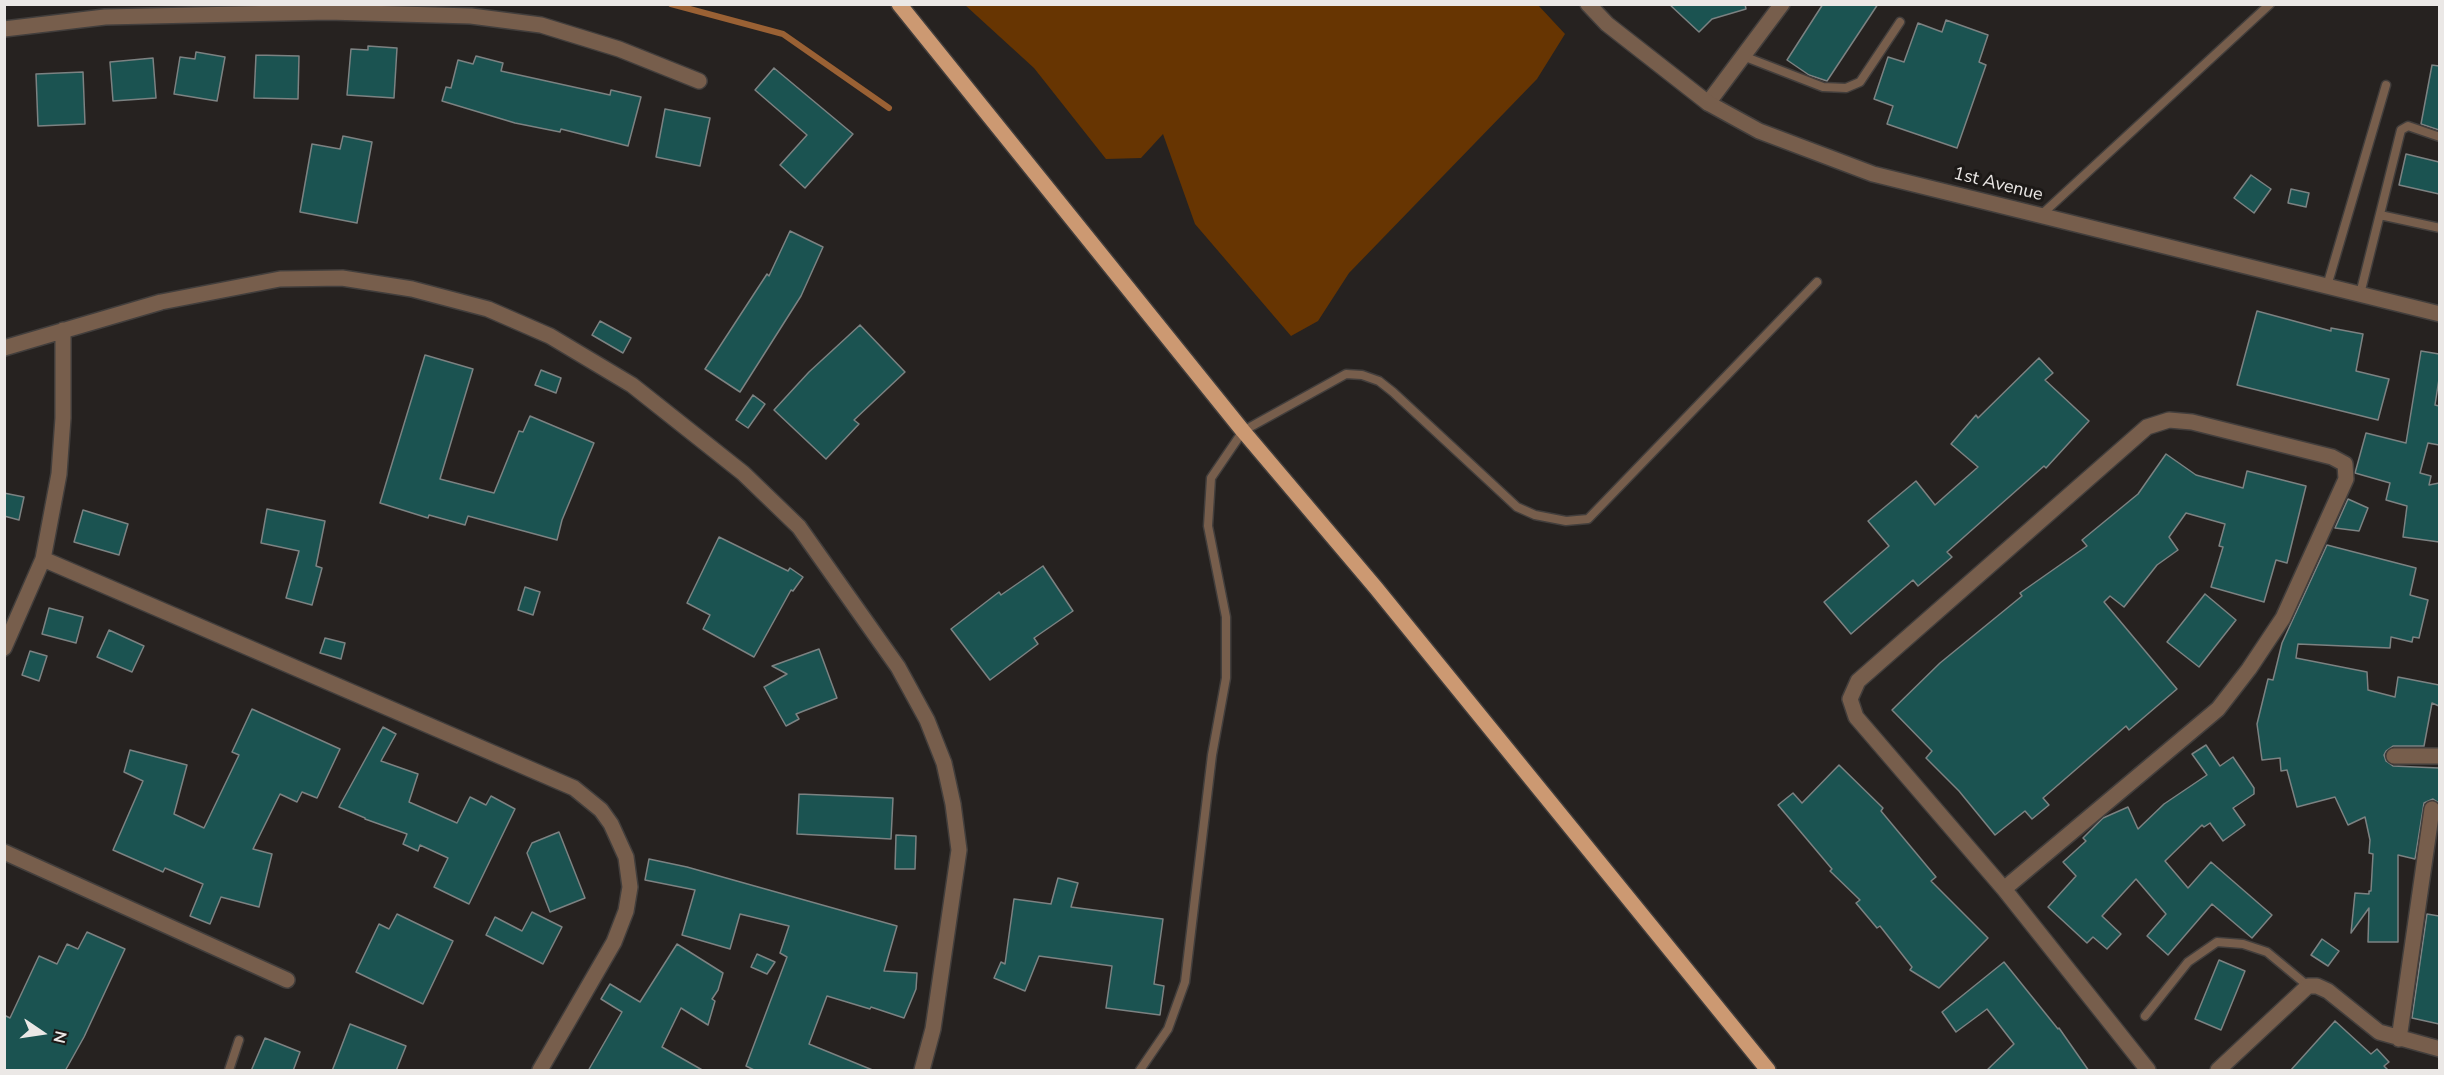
<!DOCTYPE html>
<html>
<head>
<meta charset="utf-8">
<style>
	body { margin:0 }
	#map { position:relative; width:2444px; height:1075px; overflow:hidden; background:#262220; font-family:"Nunito Sans",sans-serif }
	canvas { display:block }
	.frame { position:absolute; inset:0; border:6px solid #ebe8e6; pointer-events:none }
	.north { position:absolute; left:12px; top:1003px; width:60px; height:60px; -webkit-text-stroke:4px #1c1917; paint-order:stroke; rotate:103deg; font-size:16px; font-weight:700; line-height:24px; text-align:center; color:#ebe8e6 }
	.north::after { content:''; display:block; margin:auto; width:21px; height:27px; background:#ebe8e6; clip-path:polygon(50% 0,100% 100%,50% 72%,0 100%) }
</style>
</head>
<body>
<div id="map">
<canvas width="2444" height="1075"></canvas>
<div class="frame"></div>
<div class="north">N</div>
</div>
<script>
const ctx = document.querySelector('canvas').getContext('2d');
ctx.lineJoin = 'round';
function fillPath(path, color) {
  ctx.fillStyle = color;
  ctx.fill(path, 'evenodd');
}
function poly(rows) {
  const path = new Path2D();
  for (const r of rows) {
    path.moveTo(r[0], r[1]);
    for (let i = 2; i < r.length; i += 2) path.lineTo(r[i], r[i + 1]);
  }
  return path;
}
function strokePath(path, color, width, dash) {
  ctx.strokeStyle = color;
  ctx.lineWidth = width;
  ctx.lineCap = dash ? 'butt' : 'round';
  ctx.setLineDash(dash || []);
  ctx.stroke(path);
}
function label(font, color, halo, rows, align = 'center') {
  ctx.font = font + ' "Nunito Sans",sans-serif';
  ctx.lineWidth = 6;
  ctx.setLineDash([]);
  ctx.textBaseline = 'middle';
  ctx.strokeStyle = halo;
  ctx.fillStyle = color;
  for (const [text, x, y, turn = 0] of rows) {
    ctx.save();
    ctx.translate(x, y);
    ctx.rotate((+turn || 0) * Math.PI / 180);
    ctx.textAlign = isNaN(turn) ? turn : align;
    if (halo) ctx.strokeText(text, 0, 0);
    ctx.fillText(text, 0, 0);
    ctx.restore();
  }
}
const green = poly([
	[1538,5,1565,34,1537,79,1349,273,1318,321,1291,336,1195,224,1163,134,1141,158,1106,159,1034,68,965,5]
]);
const stream = poly([
	[671,4,783,34,889,108]
]);
const building = poly([
	[1669,4,1745,4,1746,9,1712,19,1699,32,1669,4],
	[1823,4,1878,4,1827,81,1809,75,1787,60,1823,4],
	[1946,20,1988,35,1979,62,1986,65,1957,148,1887,124,1893,106,1874,99,1888,57,1904,62,1918,23,1942,32,1946,20],
	[368,46,397,48,394,98,347,95,351,49,368,50,368,46],
	[196,52,225,57,217,101,174,94,180,57,195,59,196,52],
	[256,55,299,56,298,99,254,98,256,55],
	[476,56,503,63,501,71,610,95,611,90,641,97,628,146,561,129,560,132,515,123,442,101,446,87,451,88,458,60,473,64,476,56],
	[153,58,156,98,113,101,110,62,153,58],
	[2432,65,2439,66,2439,130,2421,124,2432,65],
	[774,68,853,134,805,188,780,165,807,135,755,90,774,68],
	[83,72,85,124,38,126,36,74,83,72],
	[665,109,710,118,700,166,656,157,665,109],
	[343,136,372,142,357,223,300,212,312,144,340,149,343,136],
	[2406,154,2439,162,2439,194,2399,185,2406,154],
	[2251,175,2271,189,2254,213,2234,198,2251,175],
	[2291,189,2309,193,2306,207,2288,203,2291,189],
	[790,231,823,247,801,296,740,392,705,369,767,274,769,276,790,231],
	[2257,311,2331,331,2331,328,2363,334,2356,371,2389,379,2378,420,2237,385,2257,311],
	[600,321,631,338,623,353,592,335,600,321],
	[860,325,905,372,854,420,859,424,826,459,774,410,809,372,860,325],
	[2421,351,2439,354,2439,379,2435,405,2439,406,2439,445,2428,443,2420,473,2431,476,2429,485,2439,483,2439,542,2403,537,2407,506,2386,500,2390,483,2355,473,2366,433,2406,443,2421,351],
	[425,355,473,369,440,479,494,493,519,431,523,432,530,416,594,443,562,520,557,540,468,516,465,525,429,515,428,518,380,503,425,355],
	[2039,358,2053,373,2045,380,2089,421,2046,468,2044,466,1947,552,1952,557,1918,586,1913,580,1851,634,1824,602,1889,546,1868,521,1916,481,1935,505,1978,467,1951,444,1976,415,1978,418,2039,358],
	[541,370,561,378,556,393,535,385,541,370],
	[753,395,765,404,748,428,736,420,753,395],
	[2166,454,2196,475,2243,488,2247,471,2306,486,2287,563,2276,560,2264,602,2211,587,2223,547,2219,546,2225,524,2186,513,2169,537,2178,550,2157,565,2124,607,2110,596,2104,602,2177,689,2129,730,2126,726,2043,798,2049,805,2032,819,2025,811,1995,835,1959,791,1926,758,1932,751,1892,710,1940,663,2022,596,2020,593,2087,546,2082,540,2138,494,2166,454],
	[4,493,24,497,19,520,4,516,4,493],
	[2348,499,2368,508,2359,531,2335,528,2348,499],
	[267,509,325,521,316,566,322,568,312,605,286,598,299,551,261,543,267,509],
	[83,510,128,524,119,555,74,542,83,510],
	[719,537,788,571,790,568,803,577,793,591,791,590,754,657,703,629,710,615,687,603,719,537],
	[2327,545,2416,568,2410,595,2428,600,2419,638,2413,637,2412,642,2391,637,2390,648,2298,644,2296,658,2367,672,2368,690,2395,697,2398,677,2439,685,2439,706,2432,703,2424,746,2393,746,2386,751,2384,755,2386,761,2393,766,2439,768,2439,803,2433,799,2424,803,2415,859,2398,855,2398,942,2368,942,2369,908,2351,933,2355,893,2369,894,2369,891,2371,891,2373,854,2369,853,2370,840,2365,817,2348,825,2335,797,2297,807,2287,770,2281,771,2280,758,2262,760,2257,724,2268,679,2273,680,2282,643,2327,545],
	[1043,566,1073,611,1034,638,1038,644,990,680,951,629,999,592,1001,595,1043,566],
	[525,587,540,592,533,615,518,610,525,587],
	[2205,594,2236,620,2199,667,2167,642,2205,594],
	[49,608,83,617,76,643,42,634,49,608],
	[109,630,144,646,132,672,97,657,109,630],
	[325,638,345,643,341,659,320,653,325,638],
	[819,649,837,698,796,714,799,719,786,726,764,687,787,674,772,666,819,649],
	[30,651,47,656,39,681,22,675,30,651],
	[252,709,340,749,317,798,302,792,297,802,280,794,253,849,272,854,259,907,221,897,210,924,190,916,203,884,165,868,163,872,113,850,143,781,124,772,130,750,187,765,174,814,204,828,239,755,232,752,252,709],
	[383,727,396,734,381,761,418,774,409,802,457,823,470,797,486,805,491,796,515,809,469,904,434,887,448,858,420,845,418,851,403,844,407,834,365,819,365,818,339,807,383,727],
	[2206,745,2220,766,2233,757,2254,788,2254,794,2233,808,2245,825,2223,841,2210,823,2204,827,2202,825,2165,861,2188,888,2211,862,2272,915,2252,938,2212,904,2168,955,2147,936,2166,914,2136,879,2102,916,2121,934,2107,949,2093,937,2087,943,2048,907,2076,876,2063,862,2086,841,2083,838,2103,818,2128,807,2138,829,2164,804,2207,775,2192,754,2206,745],
	[1839,765,1883,808,1881,811,1936,877,1931,881,1988,938,1939,988,1910,970,1912,967,1880,926,1877,928,1856,903,1860,900,1830,871,1832,869,1778,805,1793,793,1802,803,1839,765],
	[799,794,893,798,891,839,797,834,799,794],
	[559,832,585,898,550,912,527,853,532,843,559,832],
	[896,835,916,836,915,869,895,869,896,835],
	[649,859,687,867,897,926,884,971,917,973,916,989,904,1018,871,1007,870,1009,827,996,809,1044,875,1071,756,1071,746,1066,787,957,780,953,789,926,740,914,730,949,682,935,695,890,645,880,649,859],
	[1058,878,1078,883,1071,907,1163,919,1154,984,1164,986,1160,1015,1106,1008,1112,966,1039,956,1025,991,994,978,1001,962,1005,964,1014,899,1051,904,1058,878],
	[532,912,562,927,543,964,486,935,495,917,522,931,532,912],
	[397,914,453,941,423,1004,356,972,379,924,389,929,397,914],
	[2427,914,2439,916,2439,1024,2412,1018,2427,914],
	[87,932,125,949,84,1037,65,1071,4,1071,4,1015,10,1018,39,956,57,964,67,944,78,949,87,932],
	[2322,939,2339,951,2328,966,2311,955,2322,939],
	[677,944,723,973,718,990,712,999,715,1001,708,1025,681,1008,662,1047,704,1071,588,1071,622,1012,601,999,610,984,640,1002,677,944],
	[757,954,775,962,767,974,751,967,757,954],
	[2219,960,2245,971,2221,1030,2195,1019,2219,960],
	[2004,962,2058,1029,2059,1028,2089,1071,1986,1071,2014,1044,1987,1009,1956,1032,1942,1012,2004,962],
	[2335,1021,2371,1054,2377,1049,2389,1062,2384,1066,2389,1071,2290,1071,2335,1021],
	[350,1024,406,1046,396,1071,332,1071,350,1024],
	[265,1038,300,1052,293,1071,251,1071,265,1038]
]);
const service = poly([
	[1743,56,1823,87,1846,88,1860,82,1900,22],
	[2380,215,2440,228],
	[2040,216,2270,4],
	[2327,286,2386,85],
	[2360,294,2401,130,2408,126,2440,137],
	[2145,1016,2188,962,2217,942,2243,944,2267,952,2308,986],
	[229,1070,239,1040],
	[1140,1070,1168,1029,1185,982,1212,755,1226,678,1226,617,1208,526,1211,478,1243,431,1346,374,1362,375,1379,381,1393,392,1517,507,1535,515,1566,521,1588,519,1817,282]
]);
const minor = poly([
	[4,29,105,17,328,12,471,16,541,25,619,49,699,81],
	[1708,103,1782,4],
	[4,348,161,302,280,279,342,278,412,289,488,309,550,336,632,385,743,473,799,527,898,667,927,720,944,763,953,804,959,850,933,1029,922,1070],
	[43,559,574,788,601,810,611,824,626,857,630,887,626,911,614,942,540,1070],
	[4,648,43,559,59,474,63,418,63,330],
	[2394,756,2440,756],
	[4,852,287,980],
	[2004,889,2218,709,2249,669,2283,618,2346,479,2345,464,2332,457,2192,422,2169,420,2147,427,1858,681,1850,699,1856,717,2004,889,2148,1070],
	[2399,1039,2432,809],
	[2218,1070,2308,986,2317,986,2328,991,2379,1032,2440,1049]
]);
const tertiary = poly([
	[1588,4,1607,24,1708,103,1759,131,1873,174,2440,314]
]);
const primary = poly([
	[899,4,1243,431,1376,588,1768,1070]
]);
const streetNames = [
	["1st Avenue",1998,185,14]
];
fillPath(green, '#673502');
strokePath(stream, '#9a6134', 6);
fillPath(building, '#1b5351');
strokePath(building, '#7c8282', 1.5);
strokePath(service, '#423e3c', 11);
strokePath(minor, '#423e3c', 18);
strokePath(tertiary, '#423e3c', 18);
strokePath(primary, '#423e3c', 18);
strokePath(service, '#775e4c', 8);
strokePath(minor, '#775e4c', 15);
strokePath(tertiary, '#775e4c', 15);
strokePath(primary, '#cc9972', 15);
label('18px', '#ebe8e6', '#1c1917', streetNames);
</script>
</body>
</html>
